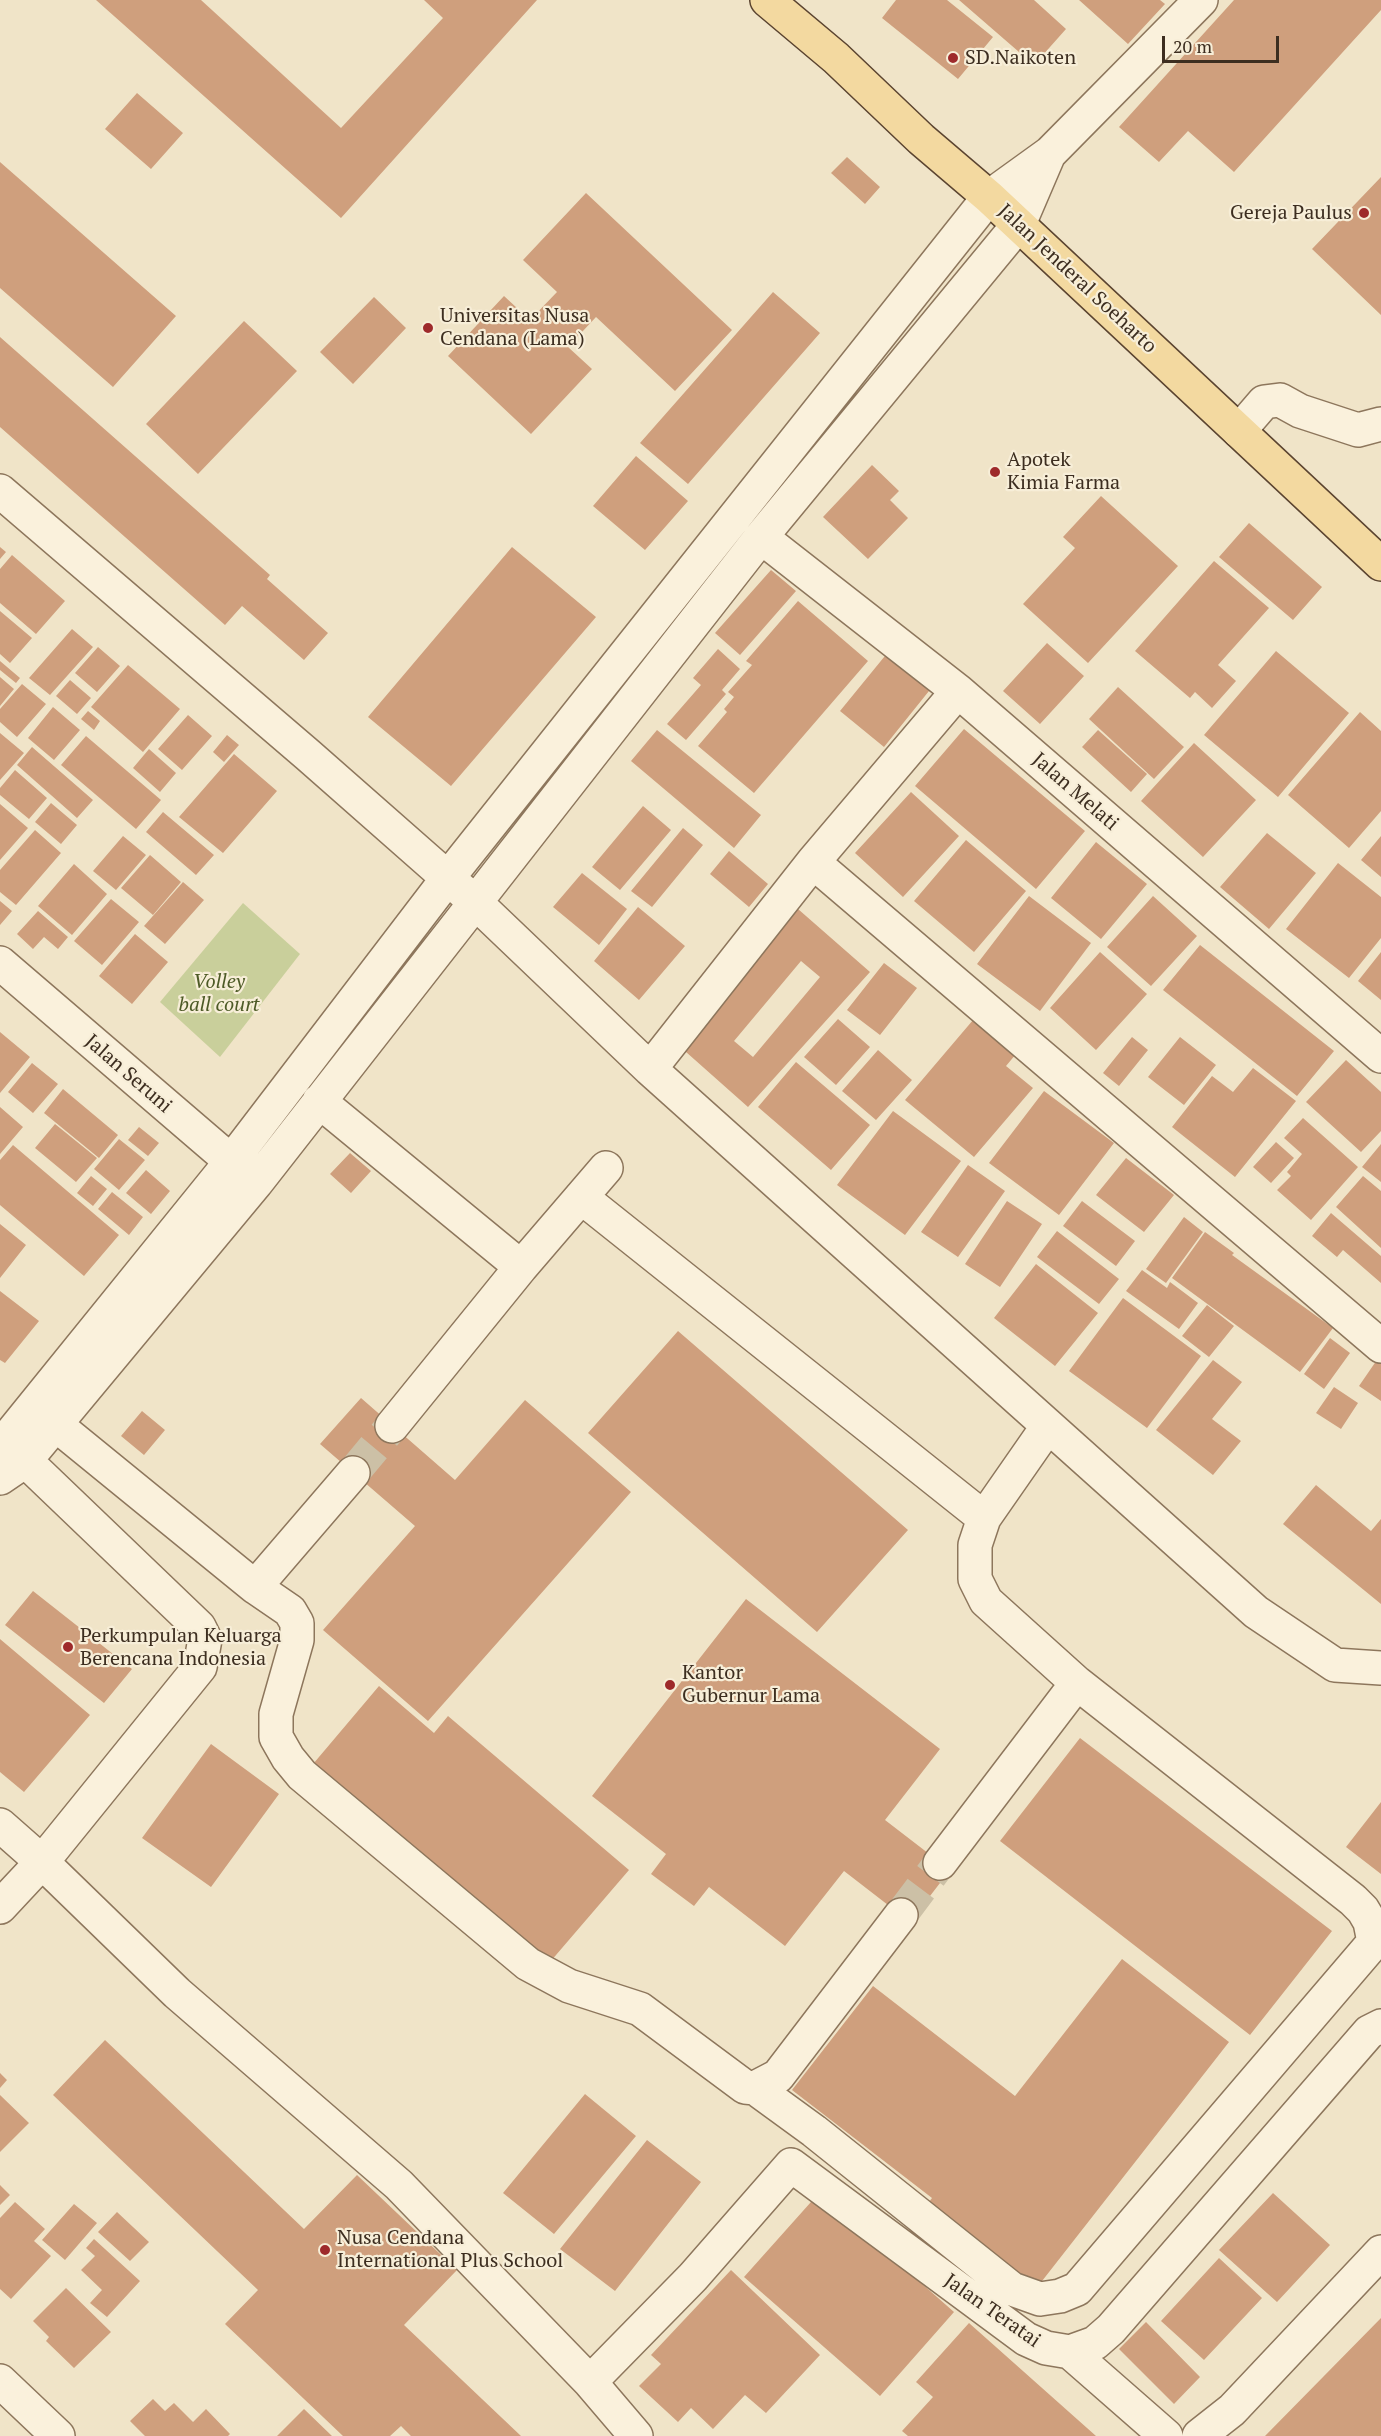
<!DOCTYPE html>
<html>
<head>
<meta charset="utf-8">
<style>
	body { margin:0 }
	#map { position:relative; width:1381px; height:2436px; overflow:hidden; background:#f0e4c8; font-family:"PT Serif",serif }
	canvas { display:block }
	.scale { position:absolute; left:1162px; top:36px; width:117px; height:27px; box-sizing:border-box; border:3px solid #3d2e20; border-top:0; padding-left:8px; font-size:18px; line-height:21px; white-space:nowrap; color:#3d2e20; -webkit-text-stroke:4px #f7eed8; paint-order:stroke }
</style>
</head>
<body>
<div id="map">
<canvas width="1381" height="2436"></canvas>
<div class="scale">20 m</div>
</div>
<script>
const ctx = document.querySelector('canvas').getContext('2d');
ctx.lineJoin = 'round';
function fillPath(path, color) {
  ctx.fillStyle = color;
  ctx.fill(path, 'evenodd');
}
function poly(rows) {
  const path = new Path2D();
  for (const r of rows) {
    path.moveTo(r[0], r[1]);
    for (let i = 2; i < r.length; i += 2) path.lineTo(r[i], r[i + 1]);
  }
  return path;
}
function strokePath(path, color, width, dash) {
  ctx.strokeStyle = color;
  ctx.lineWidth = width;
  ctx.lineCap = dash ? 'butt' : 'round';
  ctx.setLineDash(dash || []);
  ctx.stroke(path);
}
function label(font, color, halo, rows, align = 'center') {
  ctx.font = font + ' "PT Serif",serif';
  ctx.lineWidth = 4.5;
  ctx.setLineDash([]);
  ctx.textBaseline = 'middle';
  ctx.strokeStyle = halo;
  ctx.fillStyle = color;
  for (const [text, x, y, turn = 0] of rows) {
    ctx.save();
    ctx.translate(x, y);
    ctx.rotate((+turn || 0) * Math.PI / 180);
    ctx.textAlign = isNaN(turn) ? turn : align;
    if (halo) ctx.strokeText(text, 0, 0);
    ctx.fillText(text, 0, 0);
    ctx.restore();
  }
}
const green = poly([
	[243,903,300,954,220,1057,160,1002]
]);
const building = poly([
	[96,0,201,0,341,128,443,18,424,0,537,0,341,218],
	[896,0,947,0,993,37,958,79,882,18],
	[959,0,1034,0,1066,29,1034,65],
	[1079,0,1160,0,1165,4,1128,44],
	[1234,0,1381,0,1381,10,1234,172,1188,131,1159,162,1119,127],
	[137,93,183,133,151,169,105,129],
	[847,157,880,187,865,204,831,173],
	[0,162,176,316,113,387,0,288],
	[1381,177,1381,315,1312,249],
	[586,193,732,330,675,391,596,317,568,347,592,369,531,434,448,356,504,296,530,320,557,292,523,260],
	[773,292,820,333,688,484,640,443],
	[374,297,406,328,353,384,320,352],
	[244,321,297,371,198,474,146,424],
	[0,337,270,575,267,579,328,633,304,660,242,606,225,625,0,427],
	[636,456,688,501,645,550,593,506],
	[872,465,899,491,890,500,908,518,868,559,823,517],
	[1101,496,1178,566,1088,663,1023,604,1075,548,1063,537],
	[1249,523,1322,587,1293,620,1219,557],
	[0,547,6,552,0,559],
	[512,547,596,617,451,786,368,717],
	[12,555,65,601,36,634,0,603,0,569],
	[1214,561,1269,608,1218,665,1236,681,1212,708,1195,692,1190,698,1135,651],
	[771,570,796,591,740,655,715,633],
	[798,601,868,661,754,793,698,746,727,712,724,709,734,697,728,692,752,665,746,661],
	[0,611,32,638,10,663,0,654],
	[72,629,93,647,50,695,29,678],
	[1047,643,1084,676,1040,724,1003,691],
	[98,647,120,666,97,692,75,673],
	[718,649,740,669,722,690,726,694,686,740,667,724,701,685,693,678],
	[889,651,933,686,884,747,840,711],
	[1276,651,1349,713,1278,797,1204,735],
	[0,661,20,678,16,683,0,670],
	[128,665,180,709,143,752,91,707],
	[0,677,14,689,0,706],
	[70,680,91,698,77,714,56,696],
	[22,684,46,704,17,737,0,722,0,709],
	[1118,687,1184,747,1154,779,1089,719],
	[53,707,80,730,54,760,28,738],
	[88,711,100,721,94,730,81,719],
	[1360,712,1381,731,1381,811,1349,848,1288,795],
	[188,715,212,736,182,770,158,749],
	[964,729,1085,831,1036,889,915,786],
	[657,730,761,815,734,848,631,761],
	[1098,730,1147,774,1131,792,1082,747],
	[0,733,24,753,0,780],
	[227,735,239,745,224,762,213,752],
	[86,736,161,800,136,829,61,765],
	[1194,743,1256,800,1203,857,1141,801],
	[32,747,93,800,77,818,17,765],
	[149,749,176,773,160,792,133,768],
	[234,754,277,791,223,853,179,817],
	[15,770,47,798,29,819,0,795,0,788],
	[911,792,959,836,903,897,855,853],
	[51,803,77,825,61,844,35,822],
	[0,804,28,828,0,860],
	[643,806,671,830,620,890,592,867],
	[163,812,214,855,196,875,146,832],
	[683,828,703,845,652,907,631,891],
	[35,830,61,853,16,905,0,892,0,870],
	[1267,833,1316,873,1269,929,1220,887],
	[123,836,146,855,116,890,93,871],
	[1381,836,1381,877,1361,860],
	[966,840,1026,891,974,952,914,901],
	[1096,842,1147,884,1101,939,1051,898],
	[729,851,768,884,749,907,710,874],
	[150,855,181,882,153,915,121,888],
	[1338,863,1381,897,1381,938,1349,978,1286,929],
	[74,864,107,894,72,935,38,906],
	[582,873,627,909,599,945,553,907],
	[183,882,204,900,165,944,144,926],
	[1029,896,1091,943,1040,1011,977,964],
	[1153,896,1197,936,1151,986,1107,947],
	[111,899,139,922,102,965,74,941],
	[0,901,12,911,0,925],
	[638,907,685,946,639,1000,594,961],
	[798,909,870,972,748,1107,677,1044],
	[801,961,820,977,753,1057,734,1041],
	[38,911,68,937,58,949,44,937,33,949,17,934],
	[135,934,168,962,132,1004,99,976],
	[1200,945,1334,1051,1297,1096,1163,990],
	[1100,952,1147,994,1096,1050,1050,1008],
	[1381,952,1381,1000,1358,981],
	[884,963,917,988,880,1035,847,1010],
	[979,1013,1021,1048,1006,1066,1033,1088,974,1157,905,1100],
	[838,1019,870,1047,836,1085,804,1057],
	[0,1032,30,1057,0,1093],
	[1132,1037,1148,1050,1119,1086,1103,1073],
	[1180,1037,1216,1065,1184,1105,1148,1077],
	[878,1050,912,1080,876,1120,842,1091],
	[1346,1060,1381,1092,1381,1131,1361,1152,1306,1102],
	[796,1062,870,1125,831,1170,758,1107],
	[32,1063,58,1084,33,1113,8,1092],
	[1253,1068,1296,1101,1235,1177,1172,1127,1212,1076,1233,1092],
	[63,1089,118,1135,99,1158,44,1113],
	[1044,1091,1114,1143,1059,1215,989,1163],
	[0,1107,23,1127,0,1154],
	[893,1111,961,1161,905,1235,837,1185],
	[1303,1118,1358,1167,1311,1220,1277,1190,1291,1176,1287,1172,1302,1154,1284,1138],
	[55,1124,97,1158,76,1182,35,1148],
	[139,1127,159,1143,148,1156,128,1140],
	[119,1139,145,1160,119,1190,94,1169],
	[1276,1142,1294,1158,1271,1183,1253,1167],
	[1381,1144,1381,1182,1362,1167],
	[13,1145,119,1235,84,1276,0,1205,0,1160],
	[350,1153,371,1171,351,1193,330,1174],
	[1126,1158,1174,1195,1144,1232,1096,1195],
	[968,1165,1005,1191,958,1257,921,1232],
	[146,1170,170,1191,151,1214,126,1193],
	[91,1176,107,1189,93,1206,77,1193],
	[1363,1176,1381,1191,1381,1248,1336,1207],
	[112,1192,143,1217,129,1235,98,1209],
	[1007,1201,1042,1224,1000,1287,965,1264],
	[1082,1201,1135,1241,1116,1266,1063,1226],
	[1331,1213,1381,1256,1381,1283,1343,1250,1337,1257,1312,1236],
	[1184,1217,1203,1232,1166,1283,1146,1269],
	[0,1224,26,1245,0,1278],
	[1057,1231,1119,1279,1099,1304,1037,1257],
	[1205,1232,1234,1253,1232,1255,1333,1328,1300,1372,1172,1278],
	[1036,1264,1098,1313,1055,1366,994,1318],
	[1142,1270,1167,1288,1170,1282,1198,1303,1179,1329,1126,1291],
	[0,1291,39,1321,5,1363,0,1360],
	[1123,1298,1201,1356,1147,1428,1069,1371],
	[1207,1305,1234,1326,1209,1357,1182,1336],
	[678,1331,908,1530,817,1632,588,1433],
	[1330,1338,1350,1353,1324,1389,1304,1374],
	[1381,1354,1381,1401,1359,1386],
	[1213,1360,1242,1382,1212,1419,1241,1441,1213,1475,1156,1430],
	[1334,1387,1358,1403,1341,1429,1316,1413],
	[361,1398,455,1480,525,1400,631,1492,428,1721,323,1630,415,1526,320,1444],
	[142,1411,165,1430,144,1455,121,1436],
	[1316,1485,1371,1531,1381,1519,1381,1604,1283,1524],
	[33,1591,132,1669,104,1703,5,1625],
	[746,1599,940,1749,885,1820,950,1870,910,1922,844,1871,785,1946,709,1887,694,1906,651,1874,666,1854,592,1796],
	[0,1639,90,1715,24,1792,0,1772],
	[379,1686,434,1733,448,1716,629,1870,544,1969,308,1770],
	[1080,1738,1332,1931,1250,2035,1000,1841],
	[211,1744,279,1794,211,1887,142,1838],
	[1381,1802,1381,1874,1346,1847],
	[1122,1959,1229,2042,1035,2290,926,2206,932,2198,792,2090,873,1986,1015,2096],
	[105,2040,304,2229,357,2175,457,2270,404,2325,521,2436,411,2436,401,2426,390,2436,343,2436,225,2324,258,2290,53,2095],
	[0,2073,7,2080,0,2088],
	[585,2094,636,2136,554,2234,503,2193],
	[0,2095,29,2123,0,2152],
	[647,2140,701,2182,615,2291,560,2249],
	[0,2185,10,2195,0,2205],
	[819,2193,954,2312,880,2396,744,2277],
	[1273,2193,1330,2245,1277,2302,1219,2250],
	[15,2202,45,2229,34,2241,51,2256,11,2299,0,2289,0,2218],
	[74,2204,97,2223,65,2260,42,2240],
	[117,2212,149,2242,130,2261,98,2232],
	[94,2239,140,2281,107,2317,90,2303,102,2290,81,2270,95,2256,86,2248],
	[1219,2258,1262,2298,1204,2360,1161,2321],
	[731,2270,820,2355,766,2413,745,2395,713,2429,691,2408,678,2422,639,2386,661,2364,651,2355],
	[66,2288,111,2332,74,2368,46,2341,49,2337,33,2321],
	[1381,2318,1381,2436,1265,2436],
	[1146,2322,1200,2377,1174,2404,1119,2349],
	[969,2323,1096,2436,908,2436,902,2431,933,2397,916,2382],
	[153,2399,165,2411,174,2403,193,2422,206,2409,230,2434,228,2436,145,2436,130,2421],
	[304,2409,332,2436,277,2436]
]);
const minorTunnel = poly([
	[353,1473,392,1426],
	[901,1915,940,1863]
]);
const minor = poly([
	[1239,431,1264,402,1280,400,1300,411,1358,430,1381,424],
	[0,491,308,755,475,902,650,1069,1256,1612,1335,1665,1381,1668],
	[761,537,958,691,1381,1056],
	[813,862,1381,1346],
	[0,963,247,1175],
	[650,1069,813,862,958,691],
	[319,1101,521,1267],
	[581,1197,984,1518],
	[55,1424,255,1587,353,1473],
	[392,1426,521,1267,606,1168],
	[0,1450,5,1441,230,1163,447,879,989,197,1050,153,1201,0],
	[0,1478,25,1461,256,1183,761,537,1019,224,1049,154],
	[255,1587,290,1611,297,1623,297,1640,276,1714,276,1737,288,1758,302,1775,528,1964,569,1986,640,2009,745,2087,755,2088,778,2076,901,1915],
	[0,1825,42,1862,177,1993,399,2185,590,2382,636,2436],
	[940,1863,1077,1683],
	[0,1907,42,1862,200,1667,205,1639,199,1627,8,1444],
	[755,2088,814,2131,1012,2289,1040,2299,1060,2296,1077,2289,1374,1942,1370,1922,1363,1910,1353,1900,1077,1683,986,1601,975,1579,975,1545,984,1518,1048,1426],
	[1070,2352,1166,2436],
	[0,2381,58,2436],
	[590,2382,693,2277,791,2165,1026,2339,1046,2348,1070,2352,1095,2343,1111,2329,1369,2032,1381,2026],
	[1199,2436,1232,2410,1381,2252]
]);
const major = poly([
	[767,0,836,58,921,139,989,197,1381,564]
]);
const markers = [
	[953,58,6,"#9e2a2b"],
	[1364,213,6,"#9e2a2b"],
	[428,328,6,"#9e2a2b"],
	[995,472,6,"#9e2a2b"],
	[68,1647,6,"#9e2a2b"],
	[670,1685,6,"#9e2a2b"],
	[325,2250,6,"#9e2a2b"]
];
const poiNames = [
	["SD.Naikoten",965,58],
	["Gereja Paulus",1352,213,"right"],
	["Universitas Nusa",440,316],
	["Cendana (Lama)",440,339],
	["Apotek",1007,460],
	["Kimia Farma",1007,483],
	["Perkumpulan Keluarga",80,1636],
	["Berencana Indonesia",80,1659],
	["Kantor",682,1673],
	["Gubernur Lama",682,1696],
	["Nusa Cendana",337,2238],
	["International Plus School",337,2261]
];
const streetNames = [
	["Jalan Jenderal Soeharto",1077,279,43],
	["Jalan Melati",1075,792,41],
	["Jalan Seruni",128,1074,41],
	["Jalan Teratai",992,2311,35]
];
const parkNames = [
	["Volley",219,982],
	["ball court",219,1005]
];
fillPath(green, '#c9cf9b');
fillPath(building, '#cf9f7d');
strokePath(minorTunnel, '#ccc0a6', 33, [33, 16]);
strokePath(minor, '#8d765c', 36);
strokePath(major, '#5b4430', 36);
strokePath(minor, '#faf1dc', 33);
strokePath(major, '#f3d9a0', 33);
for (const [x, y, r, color] of markers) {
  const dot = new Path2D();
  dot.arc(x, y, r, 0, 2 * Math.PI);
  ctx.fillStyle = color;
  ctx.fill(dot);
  strokePath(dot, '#f7eed8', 2);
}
label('20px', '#3d2e20', '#f7eed8', poiNames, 'left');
label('20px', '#3d2e20', '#f7eed8', streetNames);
label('italic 20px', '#4d5a26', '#f7eed8', parkNames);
</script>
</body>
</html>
